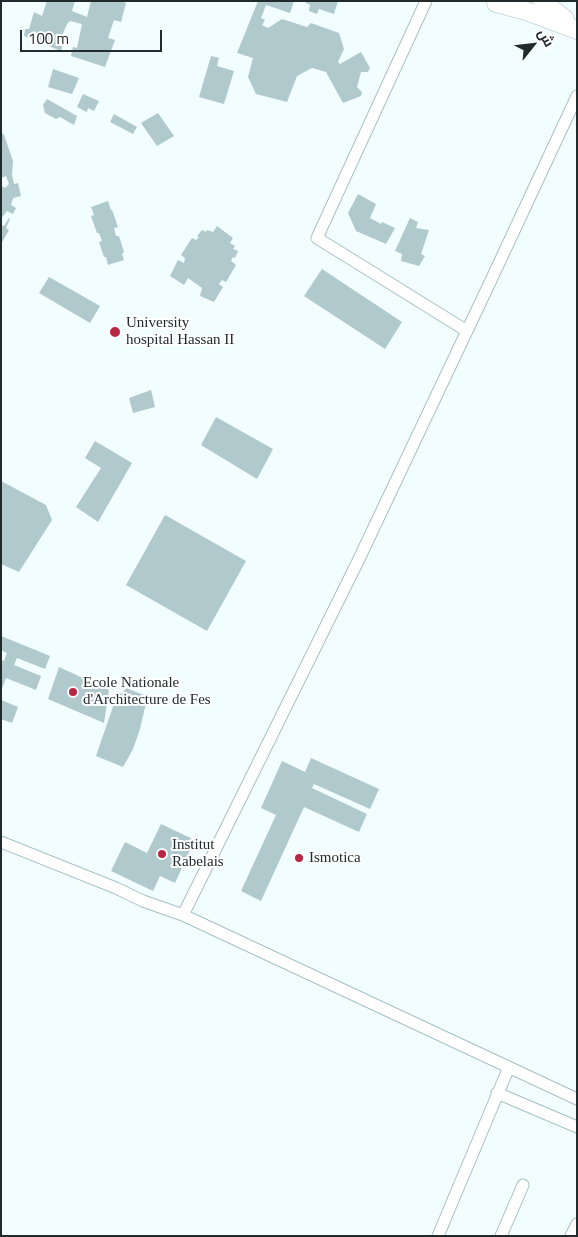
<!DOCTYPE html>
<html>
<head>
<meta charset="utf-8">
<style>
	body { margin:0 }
	#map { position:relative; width:578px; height:1237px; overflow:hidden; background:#f2fdff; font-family:Georgia,Cairo,serif }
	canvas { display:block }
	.frame { position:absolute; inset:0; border:2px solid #212b2c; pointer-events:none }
	.north { position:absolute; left:508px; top:20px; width:50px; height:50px; -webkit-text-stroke:4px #fff; paint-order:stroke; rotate:61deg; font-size:14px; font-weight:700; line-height:20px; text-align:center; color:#212b2c }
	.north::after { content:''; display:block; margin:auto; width:18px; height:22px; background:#212b2c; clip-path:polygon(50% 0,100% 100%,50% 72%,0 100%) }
	.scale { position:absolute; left:20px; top:30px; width:142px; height:22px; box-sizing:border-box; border:2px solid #212b2c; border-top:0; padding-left:6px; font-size:15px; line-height:18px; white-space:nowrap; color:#212b2c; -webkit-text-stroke:4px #fff; paint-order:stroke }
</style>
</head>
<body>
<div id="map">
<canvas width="578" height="1237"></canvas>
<div class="frame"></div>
<div class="north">ش</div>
<div class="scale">100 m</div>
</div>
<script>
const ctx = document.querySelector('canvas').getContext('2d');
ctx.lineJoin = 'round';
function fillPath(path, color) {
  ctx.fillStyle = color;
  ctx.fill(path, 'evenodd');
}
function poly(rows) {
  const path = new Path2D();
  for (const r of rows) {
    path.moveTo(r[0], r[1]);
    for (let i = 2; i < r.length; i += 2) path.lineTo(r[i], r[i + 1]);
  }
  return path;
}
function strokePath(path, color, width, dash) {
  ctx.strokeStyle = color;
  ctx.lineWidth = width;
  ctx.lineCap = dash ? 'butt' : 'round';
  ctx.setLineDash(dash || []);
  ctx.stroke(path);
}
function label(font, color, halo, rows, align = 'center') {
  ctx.font = font + ' Georgia,serif';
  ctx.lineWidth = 4;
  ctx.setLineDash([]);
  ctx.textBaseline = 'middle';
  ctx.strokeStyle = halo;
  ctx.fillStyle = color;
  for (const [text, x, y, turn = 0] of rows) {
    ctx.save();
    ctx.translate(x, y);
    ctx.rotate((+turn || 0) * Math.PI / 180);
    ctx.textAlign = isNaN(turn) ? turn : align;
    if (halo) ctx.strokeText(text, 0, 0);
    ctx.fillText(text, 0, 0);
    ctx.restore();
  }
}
const building = poly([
	[47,1,75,1,72,11,87,17,91,1,121,1,126,3,121,22,114,20,108,38,115,40,105,67,71,56,73,47,77,48,82,24,70,21,67,24,60,41,63,43,61,51,24,36,25,29,29,29,34,12,42,16],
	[258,1,294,1,290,13,266,5,261,18,265,20,262,25,268,28,282,19,307,27,311,23,339,33,344,49,338,62,340,64,361,52,370,68,368,72,361,72,357,87,362,92,361,96,343,103,326,72,312,68,297,76,287,102,256,94,248,77,253,58,237,53],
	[303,1,338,1,334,14,319,9,317,14,309,11,310,5],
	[211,56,219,58,217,66,234,71,224,104,199,97],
	[53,69,79,78,72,94,48,87],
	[83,94,99,101,94,111,88,108,87,112,77,107],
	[47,99,77,116,74,125,60,117,56,119,45,113,43,105],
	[158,113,174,136,157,146,141,123],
	[114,114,137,127,133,134,110,122],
	[1,132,4,135,13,161,12,175,14,184,18,183,21,196,13,198,11,205,16,208,13,214,7,211,1,219,1,186,5,188,9,184,6,176,1,178],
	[358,194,376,204,370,218,381,224,382,222,395,228,386,244,356,231,348,213],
	[108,201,111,210,112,210,118,227,114,228,116,236,119,236,124,252,122,254,124,260,108,265,106,257,104,257,99,242,102,241,99,233,97,233,91,216,94,215,91,207],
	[9,218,10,219,6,228,9,230,1,244,1,225,4,226],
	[410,218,418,222,416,228,429,230,421,254,425,256,419,266,401,261,402,254,395,251],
	[217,226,233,238,230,243,235,246,233,249,238,251,235,258,233,257,231,261,236,265,226,282,222,280,219,284,223,287,214,302,200,296,202,288,188,278,184,285,170,276,178,260,184,263,185,258,181,255,192,238,196,240,199,237,197,236,202,230,206,232,207,230,213,232],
	[322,269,402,322,385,349,304,296],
	[49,277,100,306,90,323,39,293],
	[151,390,155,407,133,413,129,398],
	[216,417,273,449,257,479,201,445],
	[95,441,132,463,98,522,76,507,101,468,85,458],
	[1,481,46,505,52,520,19,572,1,564],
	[165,515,246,561,207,631,126,585],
	[1,636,50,656,45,669,17,658,14,665,41,676,36,690,6,678,1,691,1,660,4,661,7,653,1,650],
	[59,667,109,690,104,723,48,699],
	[126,688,144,695,142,701,146,703,140,729,133,749,123,767,96,756,118,692,122,694],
	[1,700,18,707,12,723,1,719],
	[311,758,379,789,370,809,314,784,312,788,367,814,359,832,304,807,261,901,241,891,276,815,261,808,282,761,305,772],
	[161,824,195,840,175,883,160,876,153,891,111,871,125,842,147,853]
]);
const street = poly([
	[426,1,317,238,467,331],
	[1,842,116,888,143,901,183,915,577,1099],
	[183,915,359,559,493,276,577,96],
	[497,1093,577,1127],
	[438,1236,509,1067],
	[501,1236,523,1185],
	[571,1236,577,1224]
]);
const primary = poly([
	[542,1,565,19],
	[496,3,526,11,577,30]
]);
const markers = [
	[115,332,6,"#b72644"],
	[73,692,5,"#b72644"],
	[162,854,5,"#b72644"],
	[299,858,5,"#b72644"]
];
const poiNames = [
	["University",126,323],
	["hospital Hassan II",126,340],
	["Ecole Nationale",83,683],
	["d'Architecture de Fes",83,700],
	["Institut",172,845],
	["Rabelais",172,862],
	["Ismotica",309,858]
];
fillPath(building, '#afc9cc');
strokePath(street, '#a7c1c4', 13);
strokePath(primary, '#a7c1c4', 19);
strokePath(street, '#fff', 11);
strokePath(primary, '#fff', 18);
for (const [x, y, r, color] of markers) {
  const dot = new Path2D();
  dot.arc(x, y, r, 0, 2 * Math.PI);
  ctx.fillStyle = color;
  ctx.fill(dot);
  strokePath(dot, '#fff', 2);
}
label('15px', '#212b2c', '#fff', poiNames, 'left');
</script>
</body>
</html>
